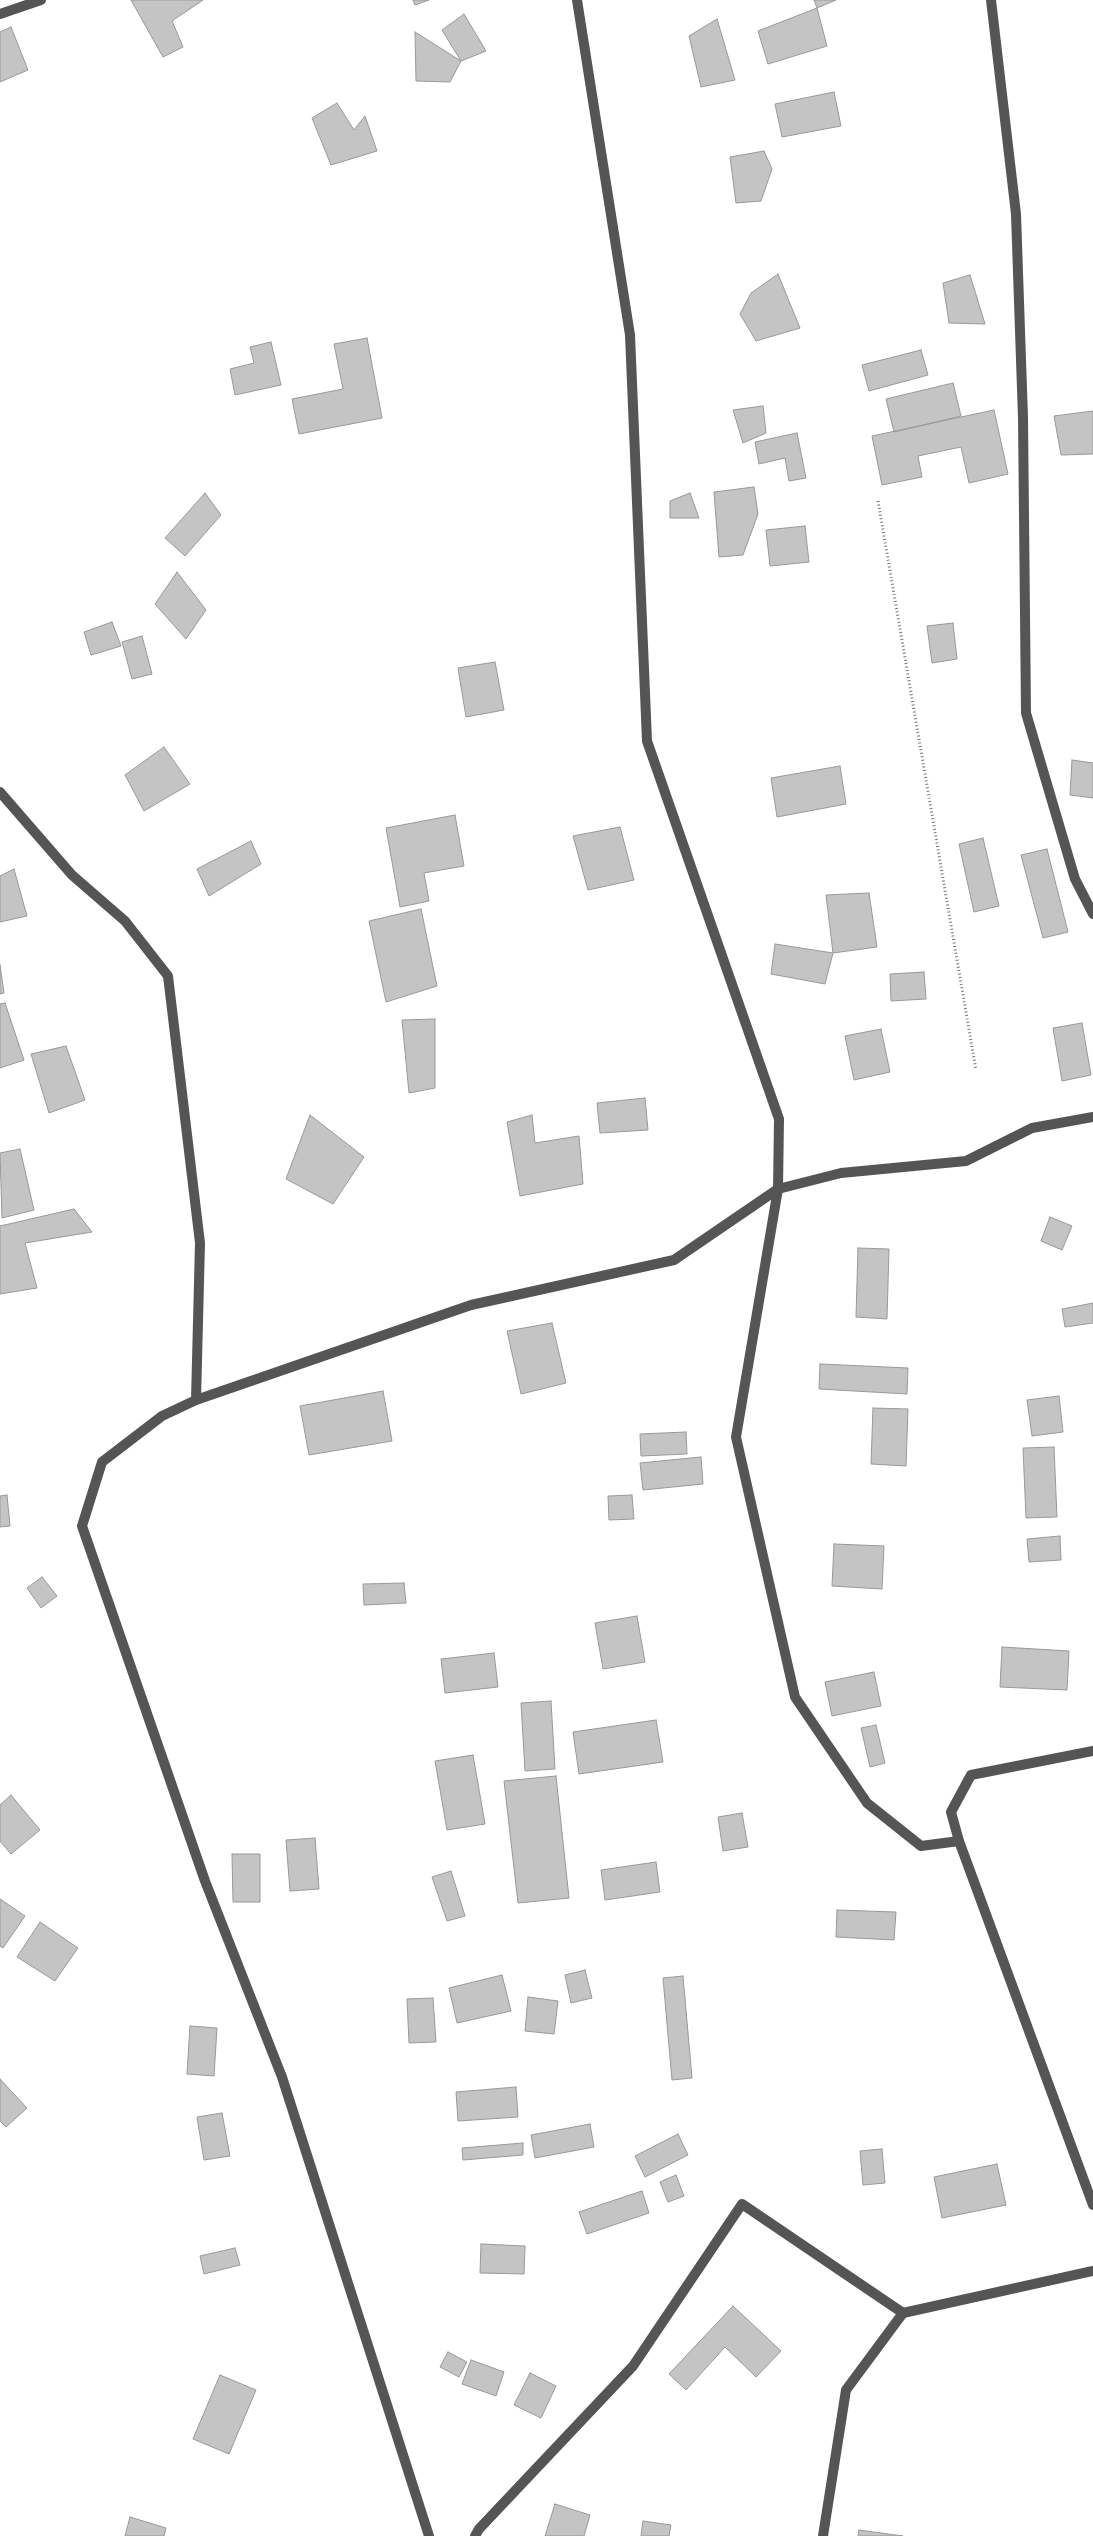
<!DOCTYPE html>
<html>
<head>
<meta charset="utf-8">
<style>
	body { margin:0 }
	canvas { display:block; background:#fff }
</style>
</head>
<body>
<canvas width="1093" height="2536"></canvas>
<script>
const ctx = document.querySelector('canvas').getContext('2d');
ctx.lineJoin = 'round';
function fillPath(path, color) {
  ctx.fillStyle = color;
  ctx.fill(path, 'evenodd');
}
function poly(rows) {
  const path = new Path2D();
  for (const r of rows) {
    path.moveTo(r[0], r[1]);
    for (let i = 2; i < r.length; i += 2) path.lineTo(r[i], r[i + 1]);
  }
  return path;
}
function strokePath(path, color, width, dash) {
  ctx.strokeStyle = color;
  ctx.lineWidth = width;
  ctx.lineCap = dash ? 'butt' : 'round';
  ctx.setLineDash(dash || []);
  ctx.stroke(path);
}
const building = poly([
	[131,0,203,0,172,21,183,47,163,57,131,0],
	[413,0,429,0,415,5,413,0],
	[814,0,836,0,817,8,814,0],
	[817,8,827,46,768,64,758,31,817,8],
	[464,14,486,51,461,61,442,30,464,14],
	[717,19,735,80,701,87,689,36,717,19],
	[11,27,28,70,0,82,0,32,11,27],
	[415,32,461,61,450,82,416,81,415,32],
	[834,92,841,126,782,137,775,104,834,92],
	[337,103,354,130,365,116,377,151,331,165,312,118,337,103],
	[764,151,772,169,761,201,736,203,730,157,764,151],
	[778,274,800,328,756,341,740,314,751,293,778,274],
	[970,275,985,324,949,323,943,283,970,275],
	[367,338,382,418,299,434,292,399,343,389,334,344,367,338],
	[271,342,281,385,235,395,230,369,254,363,250,347,271,342],
	[921,350,928,375,869,391,862,365,921,350],
	[953,383,961,416,894,432,886,399,953,383],
	[763,406,766,433,743,443,733,410,763,406],
	[994,410,1008,474,969,483,961,447,918,456,922,477,882,485,872,436,994,410],
	[1093,411,1093,454,1061,455,1054,416,1093,411],
	[797,433,806,478,789,481,785,458,759,464,755,442,797,433],
	[754,487,758,514,743,555,719,557,714,492,754,487],
	[205,493,221,515,185,556,165,538,205,493],
	[690,493,699,518,670,518,670,501,690,493],
	[805,526,809,562,770,566,766,530,805,526],
	[177,572,206,610,186,639,155,604,177,572],
	[112,622,121,646,91,655,84,632,112,622],
	[953,623,957,659,932,663,927,626,953,623],
	[142,636,152,674,132,679,122,642,142,636],
	[495,662,504,710,466,717,458,668,495,662],
	[164,747,190,784,144,811,125,775,164,747],
	[1072,760,1093,763,1093,798,1070,795,1072,760],
	[840,766,846,804,777,817,771,778,840,766],
	[455,815,464,866,424,873,429,901,400,907,386,828,455,815],
	[620,827,634,880,588,890,573,836,620,827],
	[983,838,999,906,974,912,959,844,983,838],
	[251,841,261,864,209,896,197,869,251,841],
	[1047,849,1068,932,1043,938,1021,855,1047,849],
	[14,869,27,916,0,922,0,876,14,869],
	[869,893,877,947,833,953,826,895,869,893],
	[421,909,437,986,386,1002,369,921,421,909],
	[775,944,833,953,825,984,771,974,775,944],
	[0,965,4,993,0,994,0,965],
	[924,972,926,999,891,1001,890,974,924,972],
	[5,1003,24,1060,0,1068,0,1004,5,1003],
	[435,1019,435,1088,409,1093,402,1020,435,1019],
	[1082,1023,1091,1075,1062,1081,1053,1028,1082,1023],
	[881,1029,890,1072,854,1080,845,1036,881,1029],
	[66,1046,85,1100,49,1113,31,1054,66,1046],
	[645,1098,648,1130,600,1133,597,1103,645,1098],
	[310,1115,364,1157,333,1204,286,1179,310,1115],
	[532,1115,535,1143,579,1136,583,1184,520,1196,507,1122,532,1115],
	[20,1149,34,1210,2,1218,0,1153,20,1149],
	[74,1209,92,1232,25,1243,37,1288,0,1294,0,1226,74,1209],
	[1050,1217,1072,1226,1062,1250,1041,1241,1050,1217],
	[858,1248,889,1249,887,1319,856,1317,858,1248],
	[1093,1303,1093,1323,1065,1327,1062,1309,1093,1303],
	[552,1323,566,1383,521,1394,507,1331,552,1323],
	[820,1364,908,1368,907,1394,819,1389,820,1364],
	[383,1391,392,1441,309,1455,300,1406,383,1391],
	[1059,1396,1063,1432,1032,1436,1027,1400,1059,1396],
	[873,1408,908,1409,906,1466,871,1464,873,1408],
	[686,1432,687,1454,641,1456,640,1434,686,1432],
	[1054,1447,1057,1517,1026,1518,1023,1448,1054,1447],
	[701,1457,703,1484,643,1490,640,1463,701,1457],
	[7,1495,10,1526,0,1527,0,1496,7,1495],
	[632,1495,634,1519,609,1520,608,1496,632,1495],
	[1060,1536,1061,1560,1029,1562,1027,1539,1060,1536],
	[834,1544,884,1546,882,1589,832,1586,834,1544],
	[42,1577,57,1596,41,1608,27,1588,42,1577],
	[404,1583,406,1603,364,1605,363,1584,404,1583],
	[637,1616,645,1662,603,1669,595,1623,637,1616],
	[1002,1647,1069,1651,1067,1690,1000,1687,1002,1647],
	[494,1653,498,1687,445,1693,441,1659,494,1653],
	[874,1672,881,1706,832,1716,825,1682,874,1672],
	[551,1701,555,1769,525,1771,521,1703,551,1701],
	[656,1720,663,1762,579,1774,573,1732,656,1720],
	[876,1725,885,1763,870,1767,861,1728,876,1725],
	[473,1755,485,1824,447,1830,435,1761,473,1755],
	[556,1776,569,1898,518,1903,504,1781,556,1776],
	[11,1795,40,1830,11,1854,0,1841,0,1805,11,1795],
	[742,1813,748,1847,723,1851,718,1817,742,1813],
	[315,1838,319,1889,290,1891,286,1840,315,1838],
	[232,1854,260,1854,260,1902,233,1902,232,1854],
	[656,1862,660,1892,605,1900,601,1870,656,1862],
	[451,1871,465,1916,447,1921,432,1877,451,1871],
	[0,1899,25,1916,3,1948,0,1946,0,1899],
	[837,1910,896,1912,894,1940,836,1937,837,1910],
	[40,1922,78,1948,55,1981,17,1957,40,1922],
	[585,1970,592,1998,571,2003,565,1975,585,1970],
	[502,1975,511,2011,457,2023,449,1988,502,1975],
	[683,1976,692,2078,672,2080,663,1978,683,1976],
	[528,1997,558,2001,554,2034,525,2031,528,1997],
	[433,1998,436,2042,409,2043,407,1999,433,1998],
	[190,2026,217,2028,214,2076,187,2074,190,2026],
	[0,2079,27,2108,6,2127,0,2121,0,2079],
	[516,2087,518,2117,458,2121,456,2092,516,2087],
	[222,2113,230,2156,204,2160,197,2117,222,2113],
	[590,2124,594,2147,535,2158,531,2135,590,2124],
	[678,2134,688,2155,645,2177,635,2156,678,2134],
	[523,2143,523,2155,463,2160,462,2148,523,2143],
	[882,2149,885,2183,863,2185,860,2151,882,2149],
	[997,2164,1006,2205,942,2218,934,2177,997,2164],
	[676,2175,684,2196,668,2202,660,2182,676,2175],
	[642,2191,649,2213,587,2234,579,2212,642,2191],
	[481,2244,525,2246,524,2274,480,2273,481,2244],
	[235,2248,240,2265,204,2274,200,2256,235,2248],
	[733,2306,781,2351,756,2377,725,2347,686,2390,669,2374,733,2306],
	[448,2352,467,2362,459,2377,440,2367,448,2352],
	[471,2360,504,2372,496,2396,462,2384,471,2360],
	[530,2373,556,2386,541,2418,514,2405,530,2373],
	[220,2375,256,2390,229,2454,193,2439,220,2375],
	[555,2504,590,2515,584,2536,545,2536,555,2504],
	[130,2517,166,2528,164,2536,125,2536,130,2517],
	[643,2521,671,2525,669,2536,641,2536,643,2521],
	[859,2530,903,2536,858,2536,859,2530]
]);
const path = poly([
	[878,501,976,1070]
]);
const lane = poly([
	[475,2536,479,2529,633,2366,742,2204,903,2313,846,2390,823,2536]
]);
const street = poly([
	[577,0,630,335,647,741,779,1119,778,1189,736,1437,795,1697,867,1803,921,1846,959,1841],
	[991,0,1016,214,1023,418,1026,713,1075,879,1093,914],
	[0,14,41,0],
	[0,792,72,875,125,921,168,976,200,1243,196,1400],
	[1093,1751,971,1775,951,1812,959,1841,1093,2205],
	[903,2313,1093,2271],
	[429,2536,282,2077,205,1881,82,1526,102,1462,162,1416,196,1400,471,1305,674,1260,778,1189,841,1173,966,1161,1032,1128,1093,1117]
]);
fillPath(building, '#c4c4c4');
strokePath(building, '#999', 1);
strokePath(path, '#777', 3, [1, 2.5]);
strokePath(lane, '#555', 10);
strokePath(street, '#555', 10);
</script>
</body>
</html>
